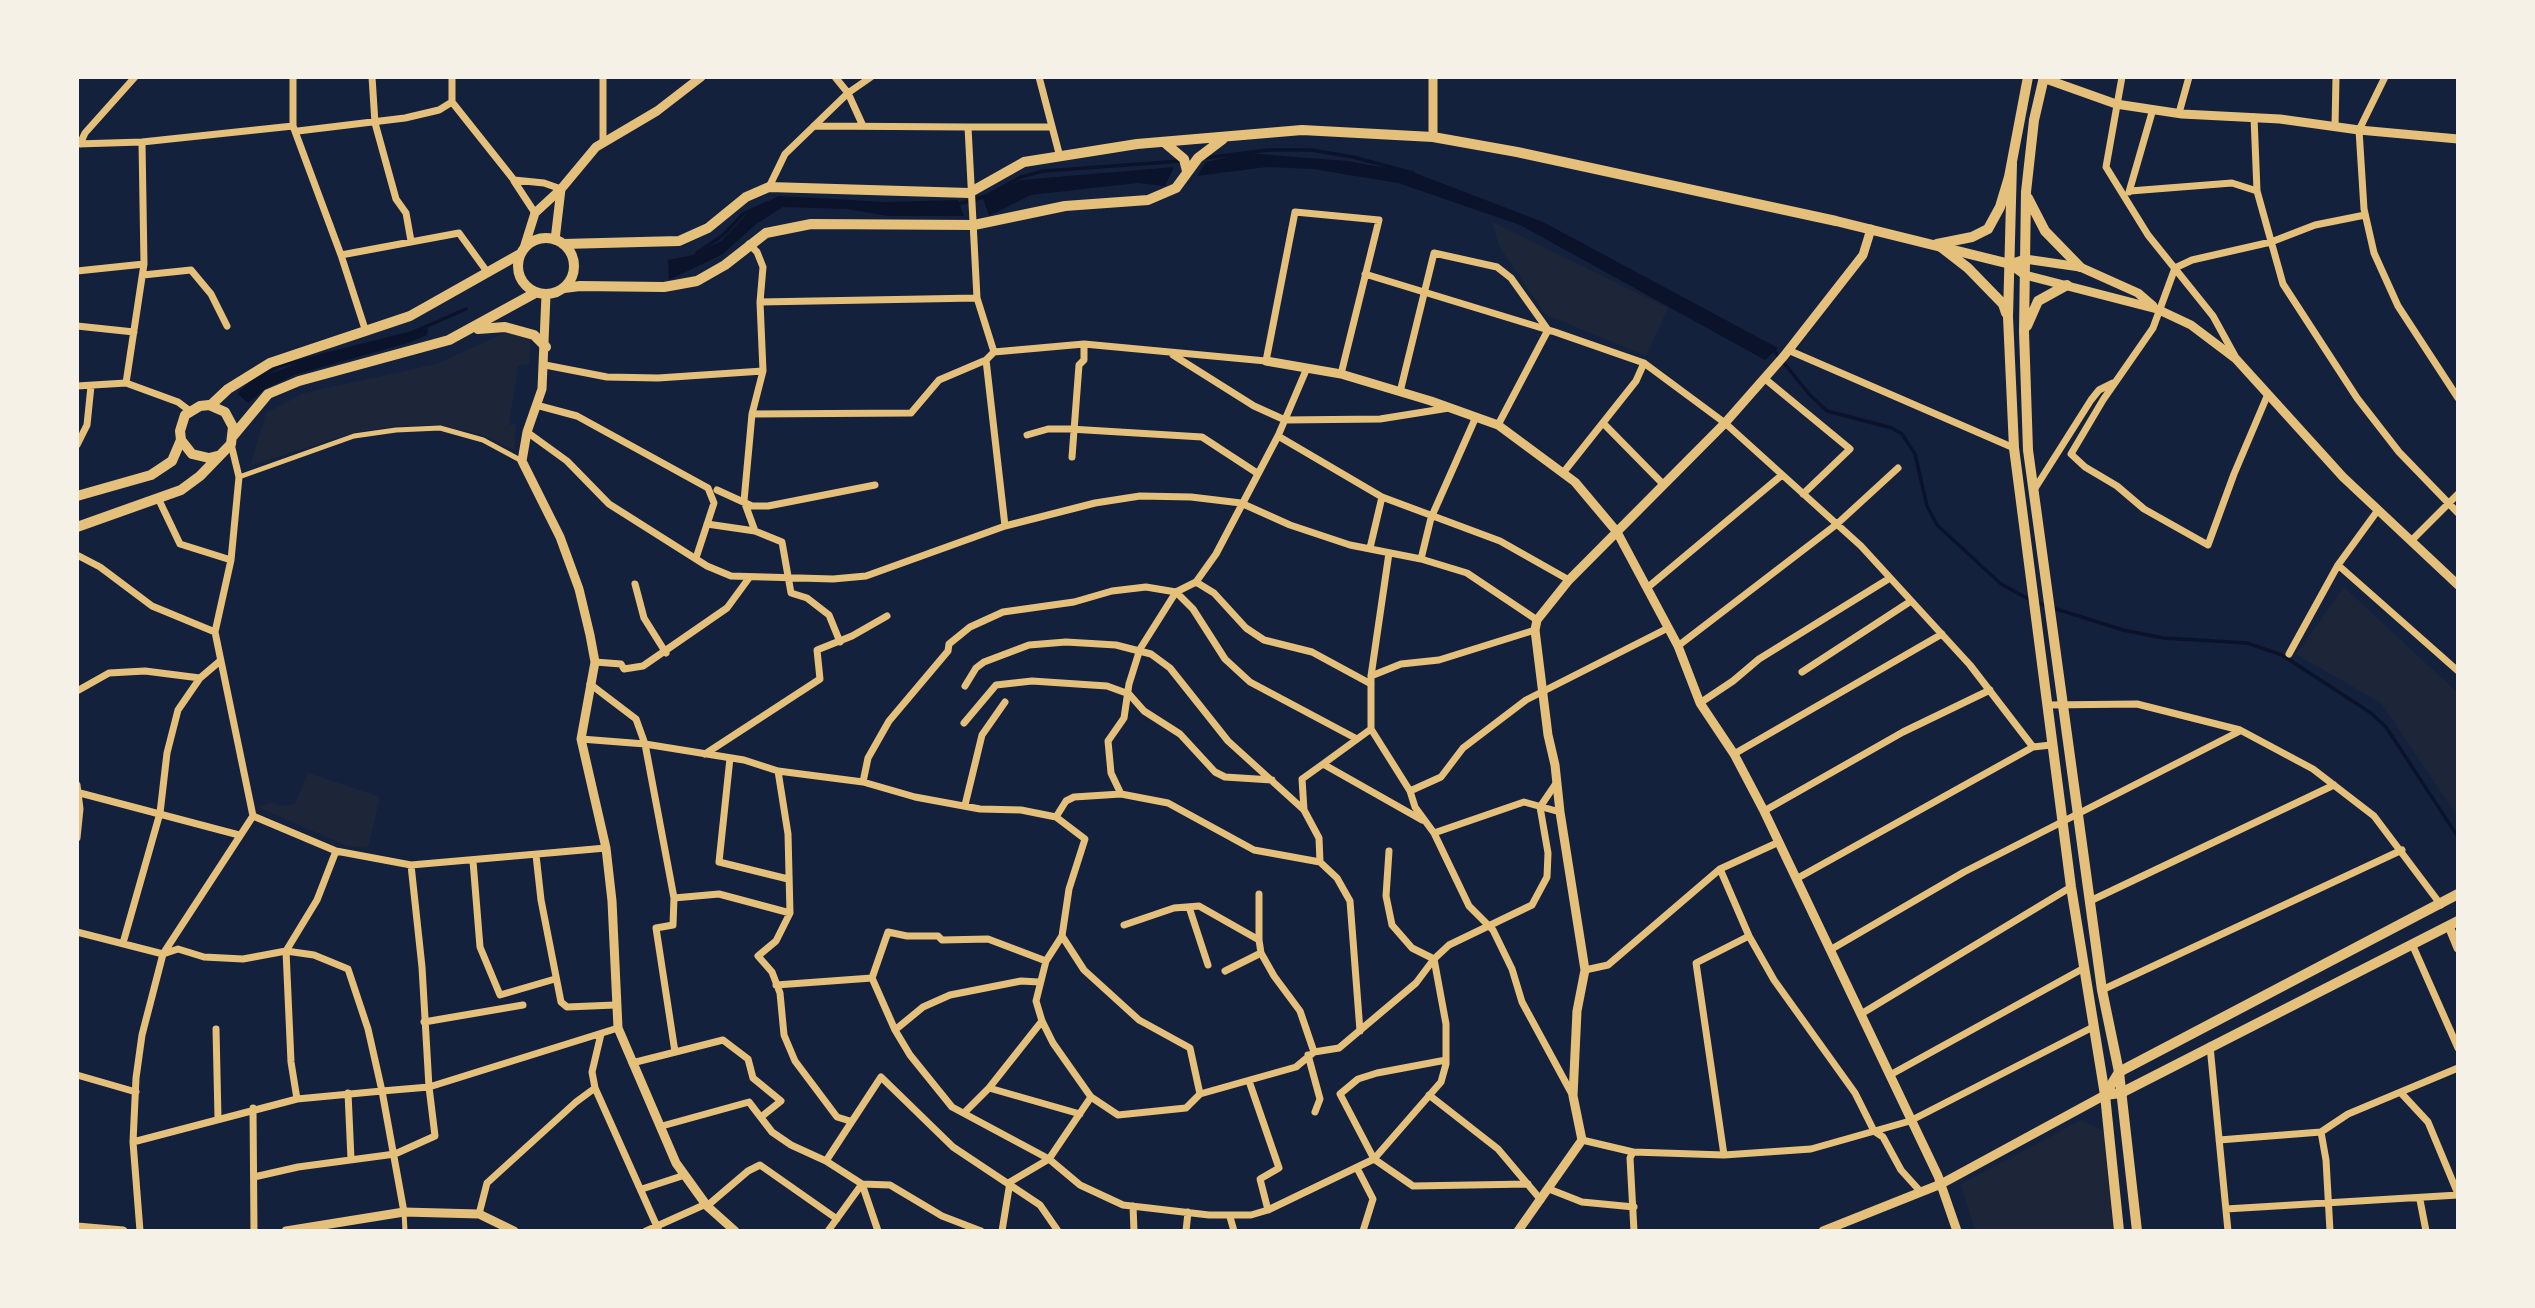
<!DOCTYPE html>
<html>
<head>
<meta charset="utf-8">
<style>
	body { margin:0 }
	#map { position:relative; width:2535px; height:1308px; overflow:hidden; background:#14213d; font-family:"Golos Text",sans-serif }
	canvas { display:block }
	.frame { position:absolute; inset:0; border:79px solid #f6f1e7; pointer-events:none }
</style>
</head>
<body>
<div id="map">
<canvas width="2535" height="1308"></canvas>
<div class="frame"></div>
</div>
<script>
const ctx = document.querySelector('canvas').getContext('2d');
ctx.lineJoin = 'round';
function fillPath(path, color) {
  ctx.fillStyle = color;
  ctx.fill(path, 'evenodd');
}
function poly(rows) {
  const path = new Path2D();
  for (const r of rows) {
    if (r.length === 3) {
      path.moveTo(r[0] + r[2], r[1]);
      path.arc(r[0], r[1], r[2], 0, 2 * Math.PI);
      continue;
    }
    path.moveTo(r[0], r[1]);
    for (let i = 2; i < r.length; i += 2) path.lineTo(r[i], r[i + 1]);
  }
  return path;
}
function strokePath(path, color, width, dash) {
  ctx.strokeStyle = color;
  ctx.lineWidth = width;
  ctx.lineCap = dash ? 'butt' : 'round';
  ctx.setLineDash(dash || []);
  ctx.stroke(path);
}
const green = poly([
	[1492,222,1668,308,1646,356,1545,314,1499,246],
	[507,332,531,335,529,364,518,366,509,425,516,424,514,450,480,434,433,425,397,426,352,433,250,466,266,413,304,393,436,364],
	[2344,587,2458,693,2458,817,2381,703,2296,654],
	[308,773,380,797,368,848,347,846,258,807,272,802,280,806,295,804],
	[2081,1120,2103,1131,2113,1231,1975,1231,1961,1184]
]);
const water = poly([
	[1246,153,1347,161,1415,173,1543,222,1778,348,1765,360,1520,225,1398,183,1313,169,1267,167,1197,176,1206,162],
	[1174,167,1165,186,1137,183,1031,195,989,216,983,198,1021,180],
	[779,196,886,202,958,200,964,216,887,216,848,209,783,207,756,224,723,254,669,280,668,260,693,255,721,241,750,211],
	[428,328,427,335,411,342,294,375,265,389,248,403,238,394,261,377,302,362]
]);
const stream = poly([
	[1204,158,1268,150,1311,150,1353,157,1413,173],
	[956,205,986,196,1021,177,1043,171,1182,161],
	[697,253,723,235,743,214,767,203],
	[1772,348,1809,394,1827,411,1892,428,1902,434,1915,454,1927,506,1937,525,2001,584,2034,602,2123,630,2163,638,2247,643,2282,655,2371,713,2386,727,2458,837],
	[241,392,257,378,280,366,411,333,466,309]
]);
const pedestrian = poly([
	[239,477,354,436,396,430,440,428,483,440,522,461],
	[404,1212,405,1231]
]);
const minor = poly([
	[293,77,293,126,341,255,366,332],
	[372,77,375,123,396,199,406,213,411,241],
	[452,77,452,102,514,180,544,183,561,189],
	[603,77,603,142],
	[835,77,848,93,863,126],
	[1039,77,1060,157],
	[2122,77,2106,167,2148,235,2213,316,2235,356],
	[2385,77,2359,130,2364,209,2374,253,2398,306,2458,398],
	[2179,113,2189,77],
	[2254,117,2257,191,2283,284,2357,398,2399,452,2458,513],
	[814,126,968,127,977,298,994,352],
	[968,127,1052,127],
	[2335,127,2336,77],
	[298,131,405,118,439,110,452,102],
	[77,144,142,142,293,126],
	[80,144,85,133,135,77],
	[514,181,535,213],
	[769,187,785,154,848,93,871,77],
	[2130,191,2232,183,2257,191],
	[2129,192,2153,109],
	[749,244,757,252,763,267,760,302,763,371,752,414,744,501,755,531],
	[341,255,459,233,488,273],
	[77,271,144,264],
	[1365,274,1555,332,1644,363,1725,423,1861,546,1970,665,2033,747],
	[143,275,191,270,211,294,227,326],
	[760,302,977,298],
	[77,326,134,332],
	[1788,350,2014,448],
	[1173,355,1254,406,1285,420,1380,419,1449,408],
	[545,365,607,377,658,378,763,371],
	[1764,378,1850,449,1803,494],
	[126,383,144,264,142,142],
	[77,386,126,383,178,402,190,411],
	[1400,392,1434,253,1497,267,1511,278,1548,330,1498,425],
	[2268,394,2234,474,2208,545,2144,509,2117,486,2085,467,2071,454,2103,400,2153,328,2175,268,2192,260,2271,242,2315,225,2365,215],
	[536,405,577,416,708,488,714,503,696,558],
	[752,414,911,413,939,380,986,360],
	[1603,423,1662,483],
	[527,432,567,461,609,504,707,566,731,576,833,579,866,576,1005,526,1095,503,1140,496,1191,497,1241,503,1290,525,1350,545,1421,559,1467,573,1537,620],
	[1027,435,1048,429,1070,429,1202,437,1257,473],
	[1278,436,1382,497,1370,548],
	[77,445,87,425,91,386],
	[1072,457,1079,365,1084,360,1084,344],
	[1563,473,1636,381,1644,363],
	[717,490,752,506,768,506,875,485],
	[2034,490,2091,400,2099,390,2113,383],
	[1382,497,1500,541,1569,580],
	[158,498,180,544,231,560],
	[707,524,755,531,782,542,791,593,807,598,829,615,840,642],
	[1005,526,986,360,994,352,1084,344,1266,361,1295,212,1379,220,1341,374],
	[2411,541,2458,494],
	[1389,553,1371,676,1371,729,1410,791,1415,807,1434,833,1469,906,1493,930,1512,969,1522,1002,1573,1096],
	[77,555,100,567,152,606,215,632],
	[1421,559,1431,518,1475,419],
	[2338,565,2458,671],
	[1196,582,1214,593,1246,628,1264,640,1312,652,1371,684],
	[635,584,644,618,666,653],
	[1647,588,1782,475],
	[1678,646,1837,524,1898,468],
	[2289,654,2338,565,2378,510],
	[595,662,621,664,624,669,643,666,727,608,749,578],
	[1802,672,1911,601],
	[1371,676,1401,664,1439,660,1535,630],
	[590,684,636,719,645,744,674,898,719,894,790,913],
	[965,686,976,668,984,662,1029,645,1066,642,1116,645,1151,654,1170,668,1228,741,1304,810,1319,838,1320,862],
	[77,691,109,673,145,671,200,678,220,661],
	[1700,703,1733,681,1759,659,1890,578],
	[2048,705,2137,704,2240,730,2313,769,2374,816,2441,905],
	[964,723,996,685,1032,681,1107,686,1129,694,1144,711,1180,734,1215,772,1225,777,1272,780],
	[1371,729,1323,764,1422,820],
	[581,739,645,744,744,760,778,771,863,782,915,797,980,809,1021,810,1056,817,1085,839,1069,889,1062,936,1046,961,1036,1001,1042,1021,1053,1043,1091,1097,1118,1115,1186,1108,1200,1094,1296,1067,1314,1052,1339,1048,1416,983,1434,959,1449,945,1532,905,1547,877,1548,853,1540,807,1557,782],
	[705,754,820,679,817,650,852,636,887,616],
	[1734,754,1942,634],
	[730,758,719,862,788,879],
	[778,771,788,834,790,913,776,941,758,956,772,972,780,993,784,1035,795,1061,837,1117,850,1121],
	[863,782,868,758,889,721,948,651,949,644,970,627,1003,612,1074,602,1112,591,1146,587,1176,592,1193,609,1225,659,1250,682,1357,739],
	[77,785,80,809,77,838],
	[1410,791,1441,777,1463,748,1526,700,1668,628],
	[80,793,239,835],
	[1121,794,1111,773,1108,741,1124,718,1129,684,1140,649,1176,592,1196,582,1216,554,1278,436,1307,368],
	[965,805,982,735,1005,702],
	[1304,810,1302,779,1323,764],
	[1764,811,1903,732,1990,690],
	[253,816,336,851,411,865,606,848],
	[1056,817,1066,801,1074,797,1121,794,1168,803,1254,850,1320,862,1337,878,1350,901,1360,1031],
	[1434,833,1524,802,1560,812],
	[536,855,541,900,561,1002,567,1007,615,1005],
	[473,861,480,947,500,995,555,979],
	[1720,869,1749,936,1774,980,1855,1093,1874,1131,1883,1137,1901,1170,1919,1190],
	[1796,879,2033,747,2051,745],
	[1259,894,1259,940],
	[674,898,673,925,656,928,675,1052],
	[2090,901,2334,785],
	[1189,907,1208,965],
	[1124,925,1174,908,1199,906,1259,940,1261,953,1274,976,1300,1011,1314,1052],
	[77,932,163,954,178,949,204,957,243,959,286,951,314,955,348,969,368,1029,382,1091,297,1099,133,1142],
	[1062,936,1084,970,1139,1020,1190,1048,1200,1094],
	[123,943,160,813,167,753,178,710,200,678],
	[2412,944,2458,1048],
	[1830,950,1964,872,2240,731],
	[1585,970,1608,965,1720,869,1779,842],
	[1225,971,1261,953],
	[872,978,888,932,907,936,938,936,942,940,988,939,1046,961],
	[776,985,872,978,895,1030,910,1055,952,1107,1049,1159,1080,1185,1123,1205,1209,1215,1251,1215,1268,1210,1374,1159,1441,1082,1446,1064,1446,1024,1434,959,1412,948,1392,925,1386,896,1389,851],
	[2102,990,2402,850],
	[1861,1014,2071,887],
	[424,1022,523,1005],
	[216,1029,218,1118],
	[895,1030,923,1007,950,995,1021,981,1039,982],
	[601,1034,592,1072,595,1088,659,1231],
	[2210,1046,2228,1231],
	[1308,1055,1320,1099,1315,1112],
	[1446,1060,1377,1073,1358,1079,1340,1094,1374,1159,1413,1186,1528,1184],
	[632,1063,723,1040,748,1059,753,1078,781,1101,761,1117],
	[77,1075,136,1092],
	[1890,1075,2084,968],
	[1249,1081,1279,1168,1260,1179,1268,1210],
	[989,1088,1042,1021],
	[348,1093,351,1159],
	[2402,1094,2428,1122,2458,1194],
	[1429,1095,1498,1149,1541,1200],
	[297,1099,291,1062,286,951,317,900,336,851],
	[253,1108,254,1231],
	[964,1113,989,1088,1080,1114],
	[662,1126,749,1102,772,1132,791,1145,826,1161,862,1184,890,1185,942,1216,981,1231],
	[2321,1132,2326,1160,2330,1231],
	[1582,1140,1633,1152],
	[2219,1140,2321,1132,2348,1114,2458,1068],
	[1724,1155,1696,963,1749,936],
	[826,1161,881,1077,953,1147,1040,1205,1058,1231],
	[1357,1168,1373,1199,1363,1231],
	[254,1177,298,1167,395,1154,435,1136,429,1087,618,1028],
	[1010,1182,1049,1159,1091,1097],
	[862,1184,878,1231],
	[642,1189,685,1175],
	[1549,1189,1582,1202,1634,1207],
	[2420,1200,2426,1231],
	[707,1206,748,1171,760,1165,837,1219],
	[1133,1206,1134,1231],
	[2226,1209,2458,1195],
	[404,1212,382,1091,429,1087,422,967,411,865],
	[479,1214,487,1183,576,1102,595,1088],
	[1230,1217,1234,1231],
	[140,1231,133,1142,136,1078,142,1035,163,954,253,816,215,632,231,560,239,477,231,444],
	[646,1231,706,1204],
	[828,1231,862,1184],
	[1002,1231,1010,1182],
	[1186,1231,1188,1212],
	[1634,1231,1630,1158,1633,1152,1724,1155,1811,1149,1910,1121,2093,1027]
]);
const tertiary = poly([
	[1433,77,1433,137],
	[2043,78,2116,104,2182,114,2280,119,2359,130,2458,139],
	[555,240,561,189],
	[524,248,535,213,561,189,596,147,657,111,701,77],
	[2010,264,2025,275,2157,309,2191,325,2236,359,2343,477,2458,585],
	[2010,264,2025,259,2080,267,2138,293,2153,306],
	[546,295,542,389,527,432,522,461,560,537,579,589,590,635,595,662,581,739,606,848,612,901,618,1028,676,1163,707,1206,735,1231],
	[1266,361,1341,374,1431,401,1498,425,1575,482,1617,532,1678,646,1700,703,1734,754,1764,811,1938,1176,1957,1231],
	[2449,926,2458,948],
	[77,1227,123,1231],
	[286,1231,404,1212,479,1214,514,1231],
	[1518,1231,1582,1140,1573,1096,1577,1011,1585,970,1560,812,1555,765,1548,735,1535,630,1537,620,1569,580,1725,423,1784,356,1863,255,1871,229],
	[1823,1231,1941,1184,2105,1095]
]);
const secondary = poly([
	[1165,143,1184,159,1187,171],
	[546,266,28],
	[563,244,679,241,708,228,746,197,769,187,969,193,1024,162,1137,144,1302,130,1433,137,1517,152,1836,221,2010,264],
	[564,288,580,286,664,287,697,281,725,265,766,233,811,224,974,225,1065,206,1148,200,1176,188,1198,158,1223,139],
	[478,329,505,327,534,335,546,347],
	[211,405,228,389,270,363,410,316,520,254],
	[233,436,268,394,299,381,449,340,535,293],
	[77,496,151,475,172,461,181,440],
	[77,527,181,490,200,476,231,444,233,427,225,412,209,405,200,406,185,415,180,431,181,440,192,454,209,458,217,456],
	[2105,1095,2119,1072,2458,894],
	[2105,1095,2121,1093,2458,921]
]);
const primary = poly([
	[2044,77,2034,120,2026,192,2024,332,2028,450,2102,990,2119,1072,2137,1231],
	[2012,163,2008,317,2014,448,2071,887,2105,1095,2119,1231],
	[2028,198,2045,231,2080,267],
	[1937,244,1972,237,1988,229,2000,207,2009,177,2028,77],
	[1937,244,1968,268,2003,304,2006,313],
	[2027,326,2038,301,2067,285]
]);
fillPath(green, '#1d2539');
fillPath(water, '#0b132b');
strokePath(stream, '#0b132b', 3.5);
strokePath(pedestrian, '#e5c07b', 5);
strokePath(minor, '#e5c07b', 7);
strokePath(tertiary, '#e5c07b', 9);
strokePath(secondary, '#e5c07b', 10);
strokePath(primary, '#e5c07b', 10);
</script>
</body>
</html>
